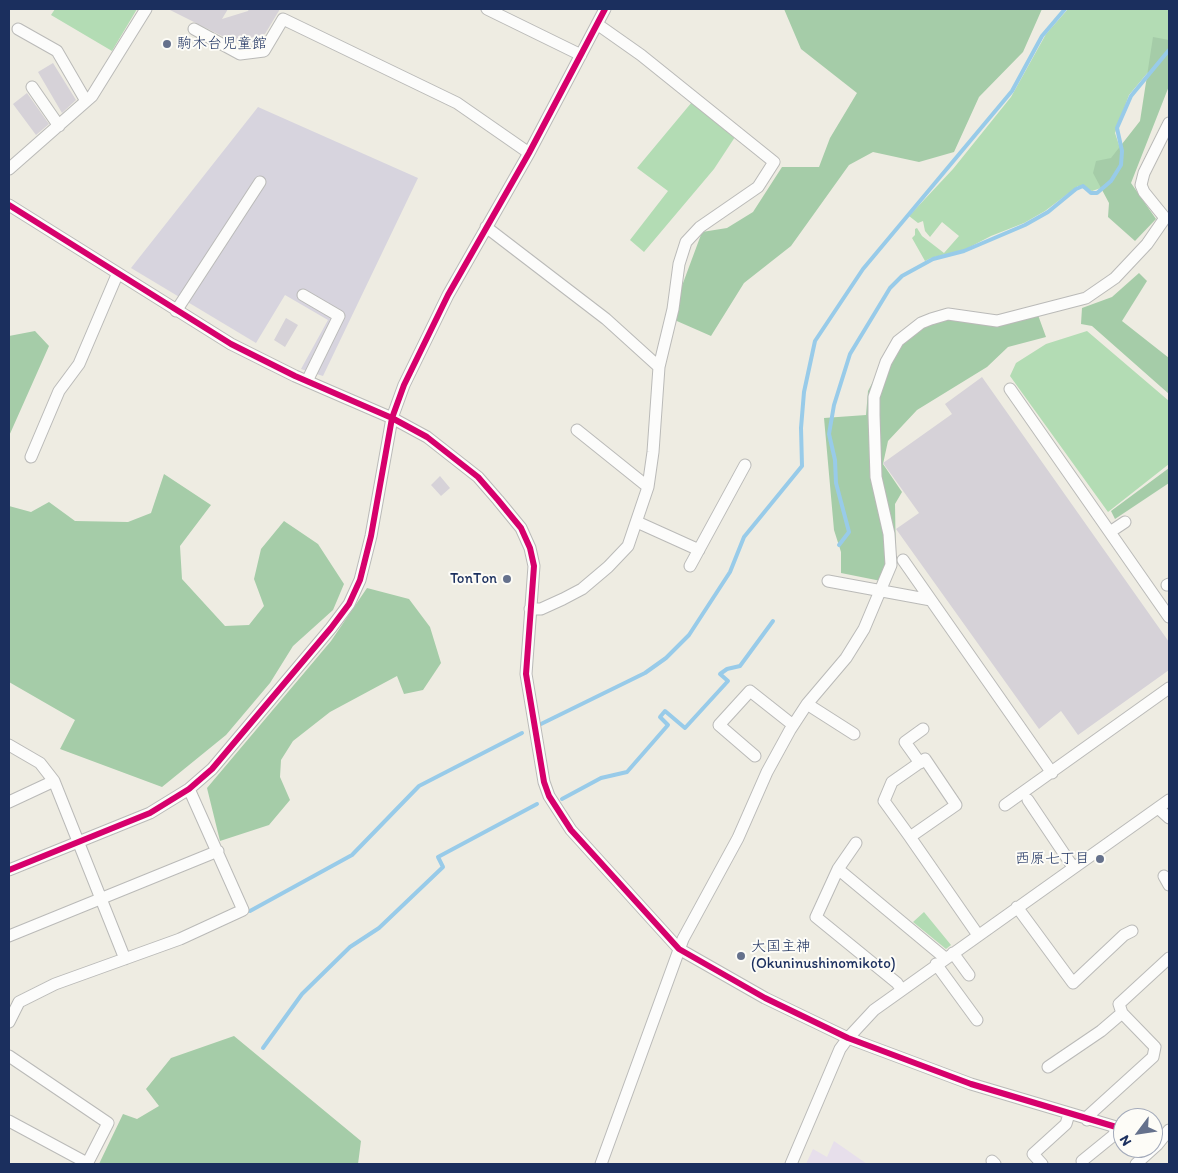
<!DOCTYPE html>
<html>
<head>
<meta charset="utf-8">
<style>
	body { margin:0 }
	#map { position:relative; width:1178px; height:1173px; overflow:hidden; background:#eeece2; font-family:Itim,sans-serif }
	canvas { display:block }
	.frame { position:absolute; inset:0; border:10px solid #1b2f5e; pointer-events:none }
	.north { position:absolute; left:1113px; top:1108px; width:50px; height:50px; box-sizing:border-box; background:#fdfcf7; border:1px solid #a3aaba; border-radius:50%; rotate:239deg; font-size:14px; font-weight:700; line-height:20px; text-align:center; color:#1b2f5e }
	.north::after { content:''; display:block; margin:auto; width:18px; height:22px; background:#65718c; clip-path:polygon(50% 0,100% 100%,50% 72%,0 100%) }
</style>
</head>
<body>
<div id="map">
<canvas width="1178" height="1173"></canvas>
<div class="frame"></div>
<div class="north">N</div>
</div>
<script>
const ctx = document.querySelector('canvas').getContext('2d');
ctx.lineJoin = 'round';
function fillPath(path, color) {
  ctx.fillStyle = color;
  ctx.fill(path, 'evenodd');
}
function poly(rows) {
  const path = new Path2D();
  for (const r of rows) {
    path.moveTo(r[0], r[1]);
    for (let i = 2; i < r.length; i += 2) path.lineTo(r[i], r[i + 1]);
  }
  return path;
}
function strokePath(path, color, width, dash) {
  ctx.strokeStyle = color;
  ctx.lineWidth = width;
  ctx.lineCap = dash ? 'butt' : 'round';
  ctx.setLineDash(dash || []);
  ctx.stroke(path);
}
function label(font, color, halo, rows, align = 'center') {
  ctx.font = font + ' Itim,"Klee One",sans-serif';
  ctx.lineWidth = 4;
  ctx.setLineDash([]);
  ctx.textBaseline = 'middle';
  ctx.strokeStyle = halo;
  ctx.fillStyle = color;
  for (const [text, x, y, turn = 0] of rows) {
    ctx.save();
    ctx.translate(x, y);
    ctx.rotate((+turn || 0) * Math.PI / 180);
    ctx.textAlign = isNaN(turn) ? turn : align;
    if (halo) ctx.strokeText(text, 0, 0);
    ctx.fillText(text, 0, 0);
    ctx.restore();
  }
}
const built = poly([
	[834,1141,867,1164,806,1164,813,1149,827,1157]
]);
const industrial = poly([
	[258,107,418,178,323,376,301,369,328,320,285,295,256,343,131,268]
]);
const green = poly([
	[55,9,137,9,112,51,51,15],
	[1068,9,1169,9,1169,47,1129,95,1115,133,1121,151,1101,188,1092,191,1078,186,1045,211,1024,223,991,236,966,249,931,258,925,261,912,238,915,235,915,229,917,228,922,236,944,253,959,236,942,222,930,237,925,231,923,221,918,223,909,216,953,169,1011,97,1046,34],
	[692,102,735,137,714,169,644,252,630,240,668,191,637,168],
	[1087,331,1169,401,1169,464,1108,512,1010,376,1016,363,1046,344],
	[924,912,951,945,946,949,913,922]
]);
const forest = poly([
	[784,9,1042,9,1023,52,979,97,954,152,919,162,873,152,849,165,791,246,744,283,711,336,670,318,702,232,727,228,753,212,782,167,819,167,830,138,857,93,801,49],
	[1153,37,1169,40,1169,86,1131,183,1156,219,1135,241,1108,217,1109,203,1093,173,1096,161,1111,158,1140,121],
	[1139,273,1147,281,1122,321,1169,358,1169,394,1092,326,1081,324,1082,308,1112,297],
	[1038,315,1046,337,1008,347,987,367,917,410,888,441,883,464,902,492,895,504,896,565,881,581,841,573,841,552,834,530,824,418,866,415,868,391,898,334,944,319,1016,322],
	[35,331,49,346,9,436,9,336],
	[1169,468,1169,483,1115,519,1111,511],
	[164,474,211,505,180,546,182,579,225,626,249,625,264,606,254,579,261,549,284,521,318,544,344,584,333,610,293,646,270,683,226,735,162,787,60,749,75,720,9,682,9,506,31,512,49,502,75,521,128,522,151,513],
	[367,588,409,599,430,627,441,663,423,690,404,694,397,676,330,712,293,741,281,760,280,777,290,800,269,825,220,841,207,788,331,641],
	[234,1036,361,1141,358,1164,99,1164,123,1114,137,1119,159,1106,146,1089,171,1058]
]);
const stream = poly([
	[839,545,849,532,836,483,835,460,829,434,834,405,850,354,890,288,902,276,933,259,964,251,1025,225,1048,212,1076,189,1083,186,1091,193,1097,193,1111,181,1121,165,1122,151,1117,128,1131,96,1169,50],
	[541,724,645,673,666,658,689,635,730,572,744,537,802,466,801,428,804,392,815,341,863,269,1012,91,1042,36,1065,9],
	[562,799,601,778,627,772,668,725,660,717,665,711,685,728,728,681,720,674,727,669,740,666,773,621],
	[250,911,352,855,419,786,522,733],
	[263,1048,302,994,350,947,379,928,443,867,438,857,537,804]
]);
const building = poly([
	[168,9,228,9,222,19,248,11,249,9,280,9,265,34,234,42],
	[53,63,76,100,62,113,38,72],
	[27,93,49,124,36,135,13,104],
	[286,318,298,325,285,347,274,340],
	[982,377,1169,642,1169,670,1078,735,1061,711,1039,729,896,529,919,513,883,463,952,414,945,404],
	[440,476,450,488,441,496,431,485]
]);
const minor = poly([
	[487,9,581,55],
	[597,24,641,55,774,162,758,187,700,227,686,242,679,264,673,309,659,367],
	[18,29,57,51,86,101],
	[194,29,240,54,264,51,283,19,457,103,529,153],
	[32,87,59,126],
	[9,169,92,96,146,9],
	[9,205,231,344,295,376,392,418,427,437,478,477,498,500,521,528,530,548,534,566,526,674,544,782,549,796,571,830,679,949,765,998,848,1038,971,1084,1123,1129],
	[486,227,606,319,659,367,653,452,648,487],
	[303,295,339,316,307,381],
	[176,311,260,182],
	[1010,389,1169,617],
	[31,457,59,391,79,364,117,275],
	[637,522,699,550],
	[1110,532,1125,522],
	[903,560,1052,773],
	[690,566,745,465],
	[828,581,931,600],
	[1167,585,1169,584],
	[530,609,541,609,563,599,582,589,608,567,628,546,648,487,577,430],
	[807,704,854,734],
	[9,745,40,763,54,781,125,959],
	[755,756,719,725,750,691,793,725],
	[920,763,905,742,923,729],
	[1028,800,1073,867],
	[9,802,54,781],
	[1005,805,1169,688],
	[1158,808,1169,818],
	[910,837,884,801,892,782,925,759,956,805,910,837,978,935],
	[856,843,838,869,816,917,897,983,901,989],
	[838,869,945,958],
	[9,870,150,813,189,789,212,769,331,628,349,604,360,580,371,536,392,418,404,385,448,295,529,153,605,9],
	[1164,876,1169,885],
	[1017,907,1073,983,1124,935,1132,931],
	[9,936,218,851],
	[953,953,969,975],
	[936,964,977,1020],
	[9,1022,19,1002,55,984,180,939,243,910,189,789],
	[9,1056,108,1123,87,1164],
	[1048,1067,1101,1031,1122,1013],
	[1087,1120,1088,1116,1153,1057,1155,1047,1122,1013,1119,1004,1169,958],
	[9,1121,87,1163],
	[992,1161,995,1164],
	[1082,1161,1114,1135,1116,1127],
	[601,1164,683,939,738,838,767,772,790,730,807,704,846,658,864,629,891,565,889,534,876,477,874,415,874,397,886,362,898,341,921,323,931,319,948,314,997,321,1086,298,1115,278,1147,244,1165,218,1144,192,1141,185,1144,173,1169,123],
	[791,1164,840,1049,848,1038,874,1010,1169,800],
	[1042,1164,1033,1154,1066,1124,1069,1114],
	[1136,1164,1157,1145,1169,1130]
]);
const cycleway = poly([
	[9,205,231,344,295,376,392,418,427,437,478,477,498,500,521,528,530,548,534,566,526,674,544,782,549,796,571,830,679,949,765,998,848,1038,971,1084,1123,1129],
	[9,870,150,813,189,789,212,769,331,628,349,604,360,580,371,536,392,418,404,385,448,295,529,153,605,9]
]);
const markers = [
	[167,44,5,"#65718c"],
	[507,579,5,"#65718c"],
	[1100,859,5,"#65718c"],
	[741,956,5,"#65718c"]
];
const poiNames = [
	["駒木台児童館",177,44],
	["TonTon",497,579,"right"],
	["西原七丁目",1090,859,"right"],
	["大国主神",751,947],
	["(Okuninushinomikoto)",751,964]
];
fillPath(built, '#e7dfeb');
fillPath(industrial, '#d7d4de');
fillPath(green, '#b3dcb4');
fillPath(forest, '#a5cca8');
strokePath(stream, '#98cbe9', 4);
fillPath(building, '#d6d2d8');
strokePath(minor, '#babab8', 13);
strokePath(minor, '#fcfcfb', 11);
strokePath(cycleway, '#d6006c', 6);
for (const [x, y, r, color] of markers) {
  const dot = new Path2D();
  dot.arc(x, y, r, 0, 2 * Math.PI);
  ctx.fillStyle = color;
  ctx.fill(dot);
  strokePath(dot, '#fdfcf7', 2);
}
label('15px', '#1b2f5e', '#fdfcf7', poiNames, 'left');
</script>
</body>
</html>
